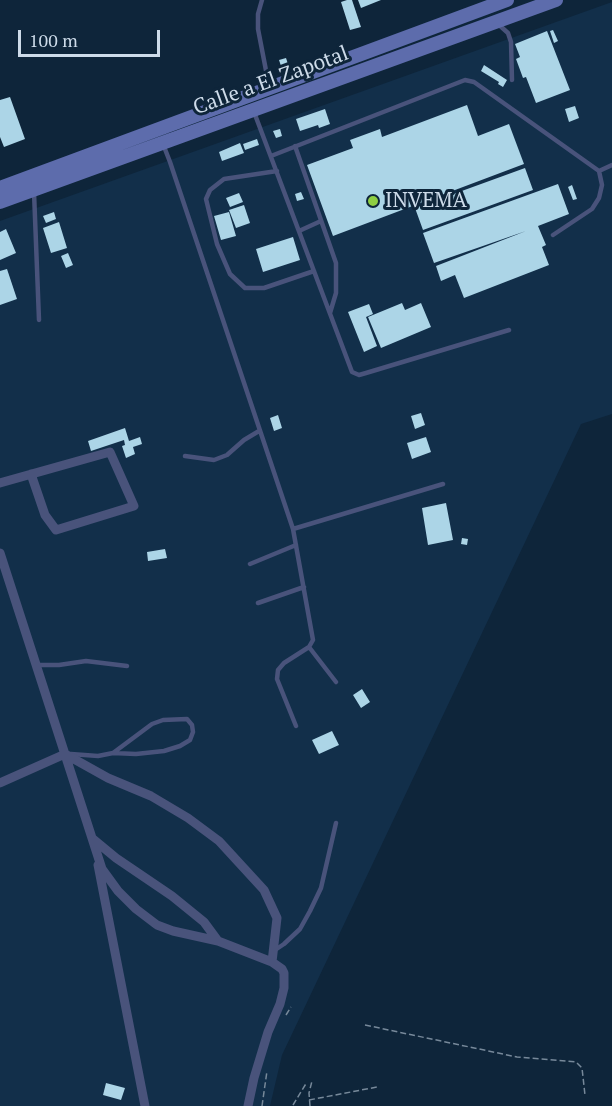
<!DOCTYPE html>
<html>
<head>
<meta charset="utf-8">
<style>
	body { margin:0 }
	#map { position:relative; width:612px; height:1106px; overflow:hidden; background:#0e253a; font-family:"PT Serif",serif }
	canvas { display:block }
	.scale { position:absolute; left:18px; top:30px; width:142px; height:27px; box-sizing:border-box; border:3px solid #cddbe9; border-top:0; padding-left:8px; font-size:18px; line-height:21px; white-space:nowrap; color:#cddbe9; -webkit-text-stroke:4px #0e253a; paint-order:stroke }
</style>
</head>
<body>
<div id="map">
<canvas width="612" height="1106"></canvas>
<div class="scale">100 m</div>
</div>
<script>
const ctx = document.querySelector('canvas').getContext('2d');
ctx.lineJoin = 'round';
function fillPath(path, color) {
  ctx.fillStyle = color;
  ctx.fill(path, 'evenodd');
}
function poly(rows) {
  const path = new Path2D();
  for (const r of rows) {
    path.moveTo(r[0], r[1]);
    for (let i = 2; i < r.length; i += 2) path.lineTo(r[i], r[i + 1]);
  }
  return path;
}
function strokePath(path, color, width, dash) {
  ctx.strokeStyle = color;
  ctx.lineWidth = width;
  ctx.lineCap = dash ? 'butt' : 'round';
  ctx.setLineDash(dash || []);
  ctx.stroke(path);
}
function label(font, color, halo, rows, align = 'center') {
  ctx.font = font + ' "PT Serif",serif';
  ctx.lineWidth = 6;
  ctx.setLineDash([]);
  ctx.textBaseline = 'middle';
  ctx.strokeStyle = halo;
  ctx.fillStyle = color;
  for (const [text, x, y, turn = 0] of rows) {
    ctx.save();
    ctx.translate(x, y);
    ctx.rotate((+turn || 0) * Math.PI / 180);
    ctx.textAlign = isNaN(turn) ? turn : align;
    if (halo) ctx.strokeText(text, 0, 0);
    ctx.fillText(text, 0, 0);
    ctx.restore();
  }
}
const built = poly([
	[612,2,612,414,581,424,282,1055,270,1106,0,1106,0,221]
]);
const building = poly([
	[347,0,352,0,361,27,350,30,341,2],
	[358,0,381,0,361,8],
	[553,30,558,41,554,43,550,31],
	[547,31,570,90,536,103,526,77,523,78,516,59,520,57,515,44],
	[286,58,288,64,281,66,279,60],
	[484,65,507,80,503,87,498,84,499,82,481,71],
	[10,97,25,139,4,147,0,137,0,100],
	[467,105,478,136,509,124,524,164,333,236,307,165,353,148,350,140,380,129,382,137],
	[575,106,579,118,569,122,565,109],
	[325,109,330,124,319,128,318,125,300,131,296,119],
	[280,129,282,136,276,138,273,131],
	[257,139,259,145,245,150,243,144],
	[240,143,244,153,222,161,219,152],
	[525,168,533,190,423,230,415,208],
	[558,184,569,214,538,226,546,245,542,247,549,265,464,298,455,275,441,281,436,266,526,231,434,263,423,233],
	[572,185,577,199,573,200,568,187],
	[301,192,304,199,297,201,295,194],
	[239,193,243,202,230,207,226,198],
	[244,205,250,223,236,228,229,210],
	[54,212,56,219,46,223,43,216],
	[229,212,236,236,221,240,214,216],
	[59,222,67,248,51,253,43,228],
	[6,229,16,253,0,260,0,232],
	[293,237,300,260,263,272,256,249],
	[68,253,73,265,66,268,61,256],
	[7,269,17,299,0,305,0,271],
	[402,303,405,310,421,303,431,327,381,348,368,317],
	[369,304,373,314,366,317,377,346,364,352,348,312],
	[421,413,425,425,415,429,411,416],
	[278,415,282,428,274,431,270,418],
	[125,428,129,441,140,437,142,444,133,447,135,454,126,458,122,446,125,445,124,440,91,451,88,441],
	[426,437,431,452,412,459,407,443],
	[446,503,453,540,428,545,422,508],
	[462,538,468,539,467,545,461,544],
	[165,549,167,558,148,561,147,552],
	[362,689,370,702,361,708,353,695],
	[332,731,339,745,319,754,312,740],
	[106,1083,125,1088,121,1100,103,1095]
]);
const path = poly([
	[286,1015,291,1007],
	[365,1025,517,1057,576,1062,582,1068,585,1095],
	[309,1100,377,1087],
	[293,1105,307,1082],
	[262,1106,267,1071],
	[310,1106,309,1093,312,1081]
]);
const lane = poly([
	[262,0,258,14,258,29,269,86],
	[498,24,508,33,511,42,512,80],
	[254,112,352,372,359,375,366,373,509,330],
	[163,144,170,162,293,529,313,640,309,647,284,663,278,670,277,679,296,726],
	[295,146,336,263,336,293,330,313],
	[271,156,465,80,474,82,599,171,602,185,599,198,592,209,553,235],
	[277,171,224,179,210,190,206,199,217,244,230,274,245,288,264,288,314,271],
	[599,171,612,165],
	[34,192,39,320],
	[299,231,321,221],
	[185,456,214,460,227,455,244,440,259,431],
	[293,529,443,484],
	[250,564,296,545],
	[258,603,304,587],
	[309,647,336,682],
	[36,665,59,665,86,661,127,666],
	[71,754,98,756,113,753,152,724,163,720,187,719,192,725,193,732,190,740,180,746,164,751,136,754,113,753],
	[275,950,284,944,300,929,310,911,321,888,336,823]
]);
const street = poly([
	[0,483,110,452,134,506,56,530,45,515,31,474],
	[0,553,102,869,118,891,136,909,157,925,173,931,218,941,272,962,282,969,284,973,284,988,280,1004,268,1032,254,1078,248,1106],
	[0,783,65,754,108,778,151,796,188,818,219,841,264,890,277,918,272,962],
	[93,839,116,858,172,896,204,922,218,941],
	[98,865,145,1106]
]);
const secondary = poly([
	[0,188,507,0],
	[0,202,556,0]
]);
const markers = [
	[373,201,6,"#8ece43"]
];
const streetNames = [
	["Calle a El Zapotal",271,81,-20]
];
const poiNames = [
	["INVEMA",385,201]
];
fillPath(built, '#122f4a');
fillPath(building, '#acd5e7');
strokePath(path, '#77899a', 1.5, [6, 3]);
strokePath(lane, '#49537b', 4.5);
strokePath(street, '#49537b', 9);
strokePath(secondary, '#5d6cac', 14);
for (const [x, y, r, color] of markers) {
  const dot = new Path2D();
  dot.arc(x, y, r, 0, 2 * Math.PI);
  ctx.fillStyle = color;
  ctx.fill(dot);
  strokePath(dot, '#0e253a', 2);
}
label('21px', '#cddbe9', '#0e253a', streetNames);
label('21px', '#cddbe9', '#0e253a', poiNames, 'left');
</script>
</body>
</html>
